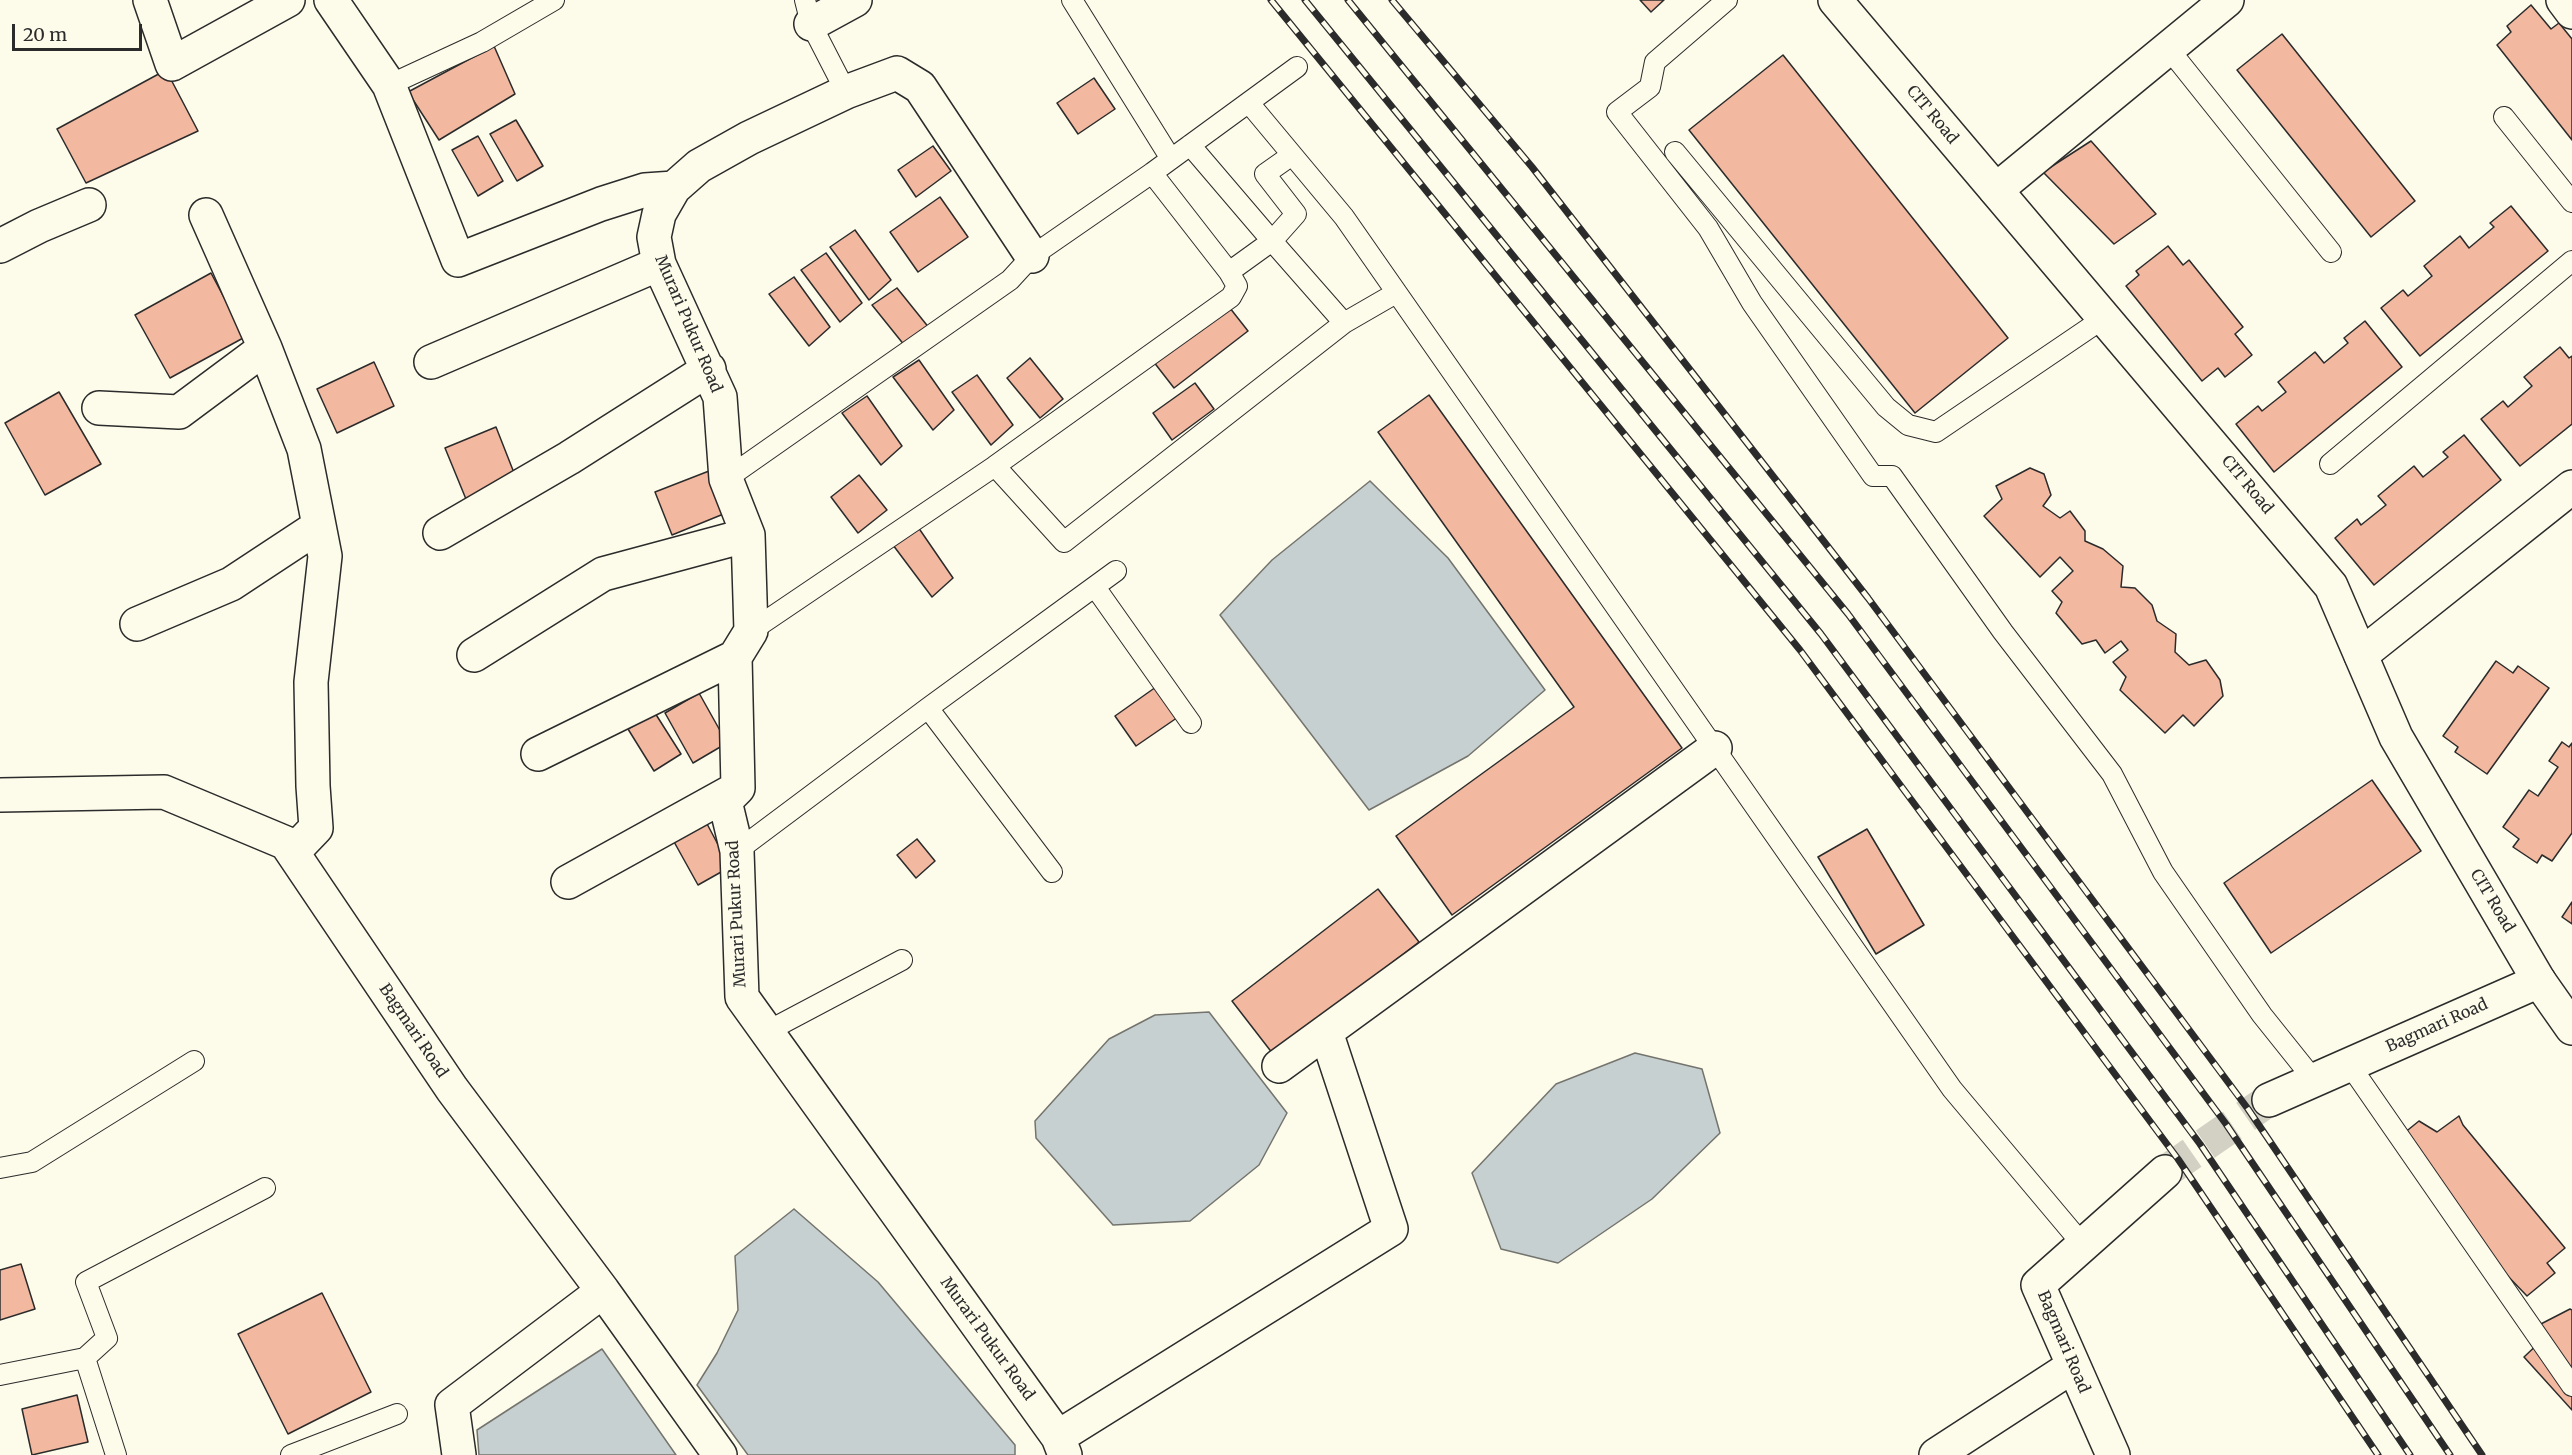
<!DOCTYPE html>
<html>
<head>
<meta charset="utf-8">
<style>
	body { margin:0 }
	#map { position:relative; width:2572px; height:1455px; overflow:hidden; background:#fdfbea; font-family:Merriweather,serif }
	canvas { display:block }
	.scale { position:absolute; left:12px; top:24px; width:130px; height:27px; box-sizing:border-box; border:3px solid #2b2b2b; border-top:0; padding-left:8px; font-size:18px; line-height:21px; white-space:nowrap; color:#2b2b2b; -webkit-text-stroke:4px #fdfbea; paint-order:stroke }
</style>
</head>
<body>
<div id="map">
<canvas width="2572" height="1455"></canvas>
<div class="scale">20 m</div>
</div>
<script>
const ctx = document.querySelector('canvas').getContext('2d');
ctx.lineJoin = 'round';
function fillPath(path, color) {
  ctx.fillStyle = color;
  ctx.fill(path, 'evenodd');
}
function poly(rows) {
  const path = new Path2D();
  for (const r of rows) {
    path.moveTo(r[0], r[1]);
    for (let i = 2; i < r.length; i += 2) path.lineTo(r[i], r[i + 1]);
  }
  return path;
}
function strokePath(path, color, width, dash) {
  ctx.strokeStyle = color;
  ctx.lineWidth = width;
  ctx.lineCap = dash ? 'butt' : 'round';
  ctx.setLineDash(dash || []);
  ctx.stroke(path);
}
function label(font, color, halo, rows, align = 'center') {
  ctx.font = font + ' Merriweather,serif';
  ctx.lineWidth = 4.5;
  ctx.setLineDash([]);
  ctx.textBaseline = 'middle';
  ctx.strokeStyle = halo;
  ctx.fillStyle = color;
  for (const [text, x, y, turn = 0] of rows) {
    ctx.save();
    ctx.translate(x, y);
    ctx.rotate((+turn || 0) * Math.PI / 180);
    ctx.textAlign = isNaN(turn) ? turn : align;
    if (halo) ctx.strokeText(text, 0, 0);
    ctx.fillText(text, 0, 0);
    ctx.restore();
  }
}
const water = poly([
	[1370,481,1448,558,1545,690,1468,756,1369,810,1220,615,1272,560,1370,481],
	[1209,1012,1287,1113,1259,1165,1190,1221,1113,1225,1036,1138,1035,1121,1109,1039,1155,1015,1209,1012],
	[1635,1053,1702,1069,1720,1133,1652,1199,1558,1263,1501,1249,1472,1173,1556,1084,1635,1053],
	[794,1209,878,1282,1015,1445,1015,1455,748,1455,697,1385,717,1353,738,1310,735,1256,794,1209],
	[602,1349,676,1455,479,1455,477,1430,602,1349]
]);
const building = poly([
	[1640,0,1664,0,1651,12,1640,0],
	[2531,5,2551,29,2559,23,2572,39,2572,140,2497,45,2511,32,2507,26,2531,5],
	[2282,34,2415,201,2371,237,2237,70,2282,34],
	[494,46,515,94,439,140,408,92,494,46],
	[1783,55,2008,338,1915,413,1689,130,1783,55],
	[166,70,198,131,86,183,57,129,166,70],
	[1094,78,1115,109,1078,134,1057,103,1094,78],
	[516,120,543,166,517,181,490,134,516,120],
	[478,136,503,181,478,196,452,150,478,136],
	[2091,141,2156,214,2114,244,2043,172,2091,141],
	[933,146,951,171,916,197,898,170,933,146],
	[940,197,968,237,918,272,890,232,940,197],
	[2511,206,2548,251,2420,356,2381,308,2403,290,2408,296,2432,276,2424,266,2460,236,2469,248,2494,227,2490,223,2511,206],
	[855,230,891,280,869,300,830,247,855,230],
	[2168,246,2183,265,2189,260,2243,327,2235,334,2252,355,2225,377,2218,368,2202,381,2126,286,2139,275,2136,271,2168,246],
	[826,253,862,303,840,322,801,270,826,253],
	[211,273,245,337,170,378,135,315,211,273],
	[794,277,830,327,809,346,769,294,794,277],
	[897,288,930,329,905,346,872,305,897,288],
	[1226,303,1248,331,1174,388,1153,361,1226,303],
	[2365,321,2402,367,2274,472,2236,424,2258,406,2262,411,2286,392,2278,382,2315,352,2324,363,2348,343,2344,338,2365,321],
	[2560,347,2569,358,2572,356,2572,424,2520,466,2481,419,2503,401,2508,407,2532,386,2524,377,2560,347],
	[1030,358,1063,399,1040,418,1007,378,1030,358],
	[919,360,954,410,933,430,893,377,919,360],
	[374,362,394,406,337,433,317,389,374,362],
	[977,375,1013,425,991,445,952,392,977,375],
	[1195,383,1214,409,1172,440,1153,413,1195,383],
	[59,392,101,464,45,495,5,423,59,392],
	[1429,395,1682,748,1452,915,1396,836,1574,707,1378,432,1429,395],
	[867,396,902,446,881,465,842,413,867,396],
	[496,427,518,483,468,504,445,448,496,427],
	[2464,435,2501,480,2374,585,2335,538,2357,519,2361,525,2386,505,2378,496,2414,466,2423,477,2448,457,2443,452,2464,435],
	[2030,468,2044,474,2051,495,2043,506,2060,518,2070,511,2085,531,2085,541,2103,549,2123,566,2121,587,2135,588,2152,605,2157,621,2176,634,2175,652,2189,665,2206,660,2220,680,2223,696,2194,726,2183,715,2165,733,2120,690,2126,677,2113,662,2128,650,2121,641,2105,653,2096,640,2082,644,2056,613,2062,602,2052,591,2073,571,2060,557,2040,577,1984,516,2002,499,1996,486,2030,468],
	[709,471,726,513,672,535,655,492,709,471],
	[859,475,887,510,858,533,831,497,859,475],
	[918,527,953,578,932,597,893,545,918,527],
	[2496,661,2513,673,2518,666,2549,688,2487,774,2455,752,2458,747,2443,736,2496,661],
	[1163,682,1184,713,1136,746,1115,716,1163,682],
	[699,693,727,743,693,763,665,713,699,693],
	[655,713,681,754,654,771,628,729,655,713],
	[2562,742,2569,747,2572,743,2572,833,2552,861,2542,855,2537,863,2513,847,2519,839,2503,827,2529,790,2538,796,2558,767,2549,761,2562,742],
	[2372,780,2421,851,2271,953,2224,883,2372,780],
	[706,822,730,867,698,885,673,840,706,822],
	[1867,829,1924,925,1876,954,1818,857,1867,829],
	[917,839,935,861,916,878,897,855,917,839],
	[1378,889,1419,942,1273,1054,1232,1001,1378,889],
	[2572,902,2572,924,2562,917,2572,902],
	[2459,1116,2463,1125,2565,1248,2547,1263,2555,1273,2527,1296,2476,1243,2393,1142,2419,1121,2437,1132,2459,1116],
	[21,1264,35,1309,0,1320,0,1270,21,1264],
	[322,1293,371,1392,288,1434,238,1334,322,1293],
	[2570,1309,2572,1310,2572,1410,2524,1357,2542,1340,2535,1327,2570,1309],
	[77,1395,88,1442,32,1455,22,1409,77,1395]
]);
const streetTunnel = poly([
	[2165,1172,2269,1100]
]);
const lane = poly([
	[805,0,811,24,846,92],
	[1072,0,1171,159],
	[1727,0,1655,62,1650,87,1617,112,1708,228,1752,303,1873,476,1892,476,2003,632,2112,774,2163,872,2262,1015,2314,1080],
	[2168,48,2331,252],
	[389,85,482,42,554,0],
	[1249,103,1344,217,1952,1089,2083,1245],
	[2504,117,2572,202],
	[1675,152,1886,407,1908,425,1936,432,2104,318],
	[1292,155,1265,174,1296,214,1272,241,1344,323],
	[1152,173,1229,272,1272,241,1190,145],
	[2330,464,2572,261],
	[995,466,1231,297,1237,286,1229,272],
	[726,479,1010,280,1032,256,1152,173,1297,67],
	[1095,587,1191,723],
	[751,631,995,466,1064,542,1344,323,1396,293],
	[928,708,1052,872],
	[737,851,928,708,1116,571],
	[766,1032,902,960],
	[2349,1064,2572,1386],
	[0,1168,32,1162,194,1061],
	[85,1358,107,1338,86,1282,265,1188],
	[0,1375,85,1358,116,1455],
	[291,1455,397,1414]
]);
const street = poly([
	[150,0,172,64,288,0],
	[331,0,389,85,458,260,601,204,645,190,674,188],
	[2563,0,2572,12],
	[811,24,855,0],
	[1996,190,2227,0],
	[206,215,265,348,304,449,325,556,311,682,313,786,316,828,293,852],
	[0,246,39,226,89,205],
	[1032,256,920,87,897,73,846,92,749,138,699,166,674,188,659,214,654,237,659,264,720,397,726,479,748,535,751,631,735,657,738,788,725,801,737,851,742,997,1058,1437,1065,1455],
	[431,362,659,264],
	[99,408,179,412,265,348],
	[440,533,569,458,709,369],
	[137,624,231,584,319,526],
	[474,655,603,574,748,535],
	[2361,655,2572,487],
	[538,754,735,657],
	[0,795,164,792,286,843,452,1089,603,1291,720,1455],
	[568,882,738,788],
	[1279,1066,1715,748],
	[2269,1100,2539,981],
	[1058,1437,1391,1229,1326,1032],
	[459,1455,452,1405,603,1291],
	[1936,1455,2073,1366],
	[2113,1455,2038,1285,2165,1172]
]);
const secondary = poly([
	[1835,0,2331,586,2396,737,2539,981,2572,1028]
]);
const rail = poly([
	[1271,0,1800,650,2178,1159,2378,1455],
	[1305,0,1821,634,2200,1144,2410,1455],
	[1348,0,1848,614,2226,1124,2450,1455],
	[1392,0,1532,167,1868,598,2248,1109,2482,1455]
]);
const streetNames = [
	["CIT Road",1932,115,50],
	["Murari Pukur Road",688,324,67],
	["CIT Road",2247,485,50],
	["CIT Road",2492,901,59],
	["Murari Pukur Road",737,914,-93],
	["Bagmari Road",2437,1026,-24],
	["Bagmari Road",413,1031,56],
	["Murari Pukur Road",987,1339,54],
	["Bagmari Road",2063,1342,67]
];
fillPath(water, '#c7d0d0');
strokePath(water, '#74746e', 1.5);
fillPath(building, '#f2b8a0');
strokePath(building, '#2b2b2b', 1.5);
strokePath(streetTunnel, '#d3d1c4', 33, [33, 16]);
strokePath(lane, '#2b2b2b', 22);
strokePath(street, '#2b2b2b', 36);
strokePath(secondary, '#2b2b2b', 36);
strokePath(lane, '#fdfbea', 20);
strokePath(street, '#fdfbea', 33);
strokePath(secondary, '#fdfbea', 33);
strokePath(rail, '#2b2b2b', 7);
strokePath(rail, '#fdfbea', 4.5, [14]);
label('16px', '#2b2b2b', '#fdfbea', streetNames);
</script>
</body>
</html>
